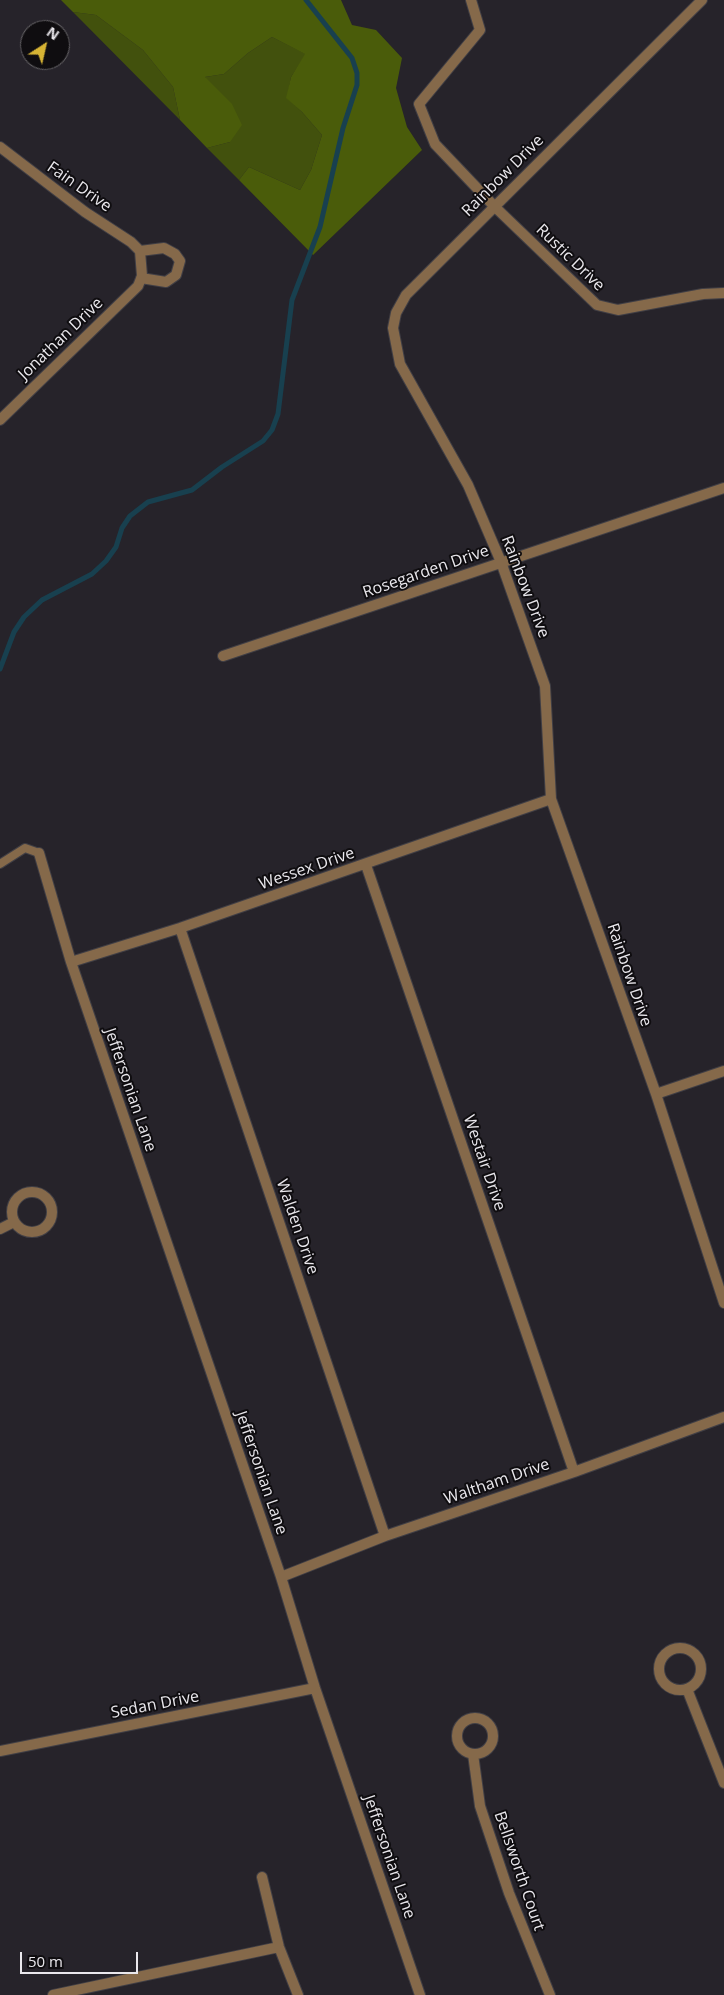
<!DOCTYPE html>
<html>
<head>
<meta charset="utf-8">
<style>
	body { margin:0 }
	#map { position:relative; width:724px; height:1995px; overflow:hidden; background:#26232a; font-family:"Open Sans",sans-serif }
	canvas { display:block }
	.north { position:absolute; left:20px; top:20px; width:50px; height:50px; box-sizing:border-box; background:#0f0d10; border:1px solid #676568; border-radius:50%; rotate:35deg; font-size:14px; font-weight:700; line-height:20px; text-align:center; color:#eae8ed }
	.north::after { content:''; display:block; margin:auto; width:18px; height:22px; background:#d7b434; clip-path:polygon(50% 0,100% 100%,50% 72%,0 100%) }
	.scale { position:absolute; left:20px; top:1952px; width:118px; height:22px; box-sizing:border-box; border:2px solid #eae8ed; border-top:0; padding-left:6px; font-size:15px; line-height:18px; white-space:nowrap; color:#eae8ed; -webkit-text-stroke:4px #0f0d10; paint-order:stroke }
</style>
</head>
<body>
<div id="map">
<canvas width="724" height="1995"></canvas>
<div class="north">N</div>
<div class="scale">50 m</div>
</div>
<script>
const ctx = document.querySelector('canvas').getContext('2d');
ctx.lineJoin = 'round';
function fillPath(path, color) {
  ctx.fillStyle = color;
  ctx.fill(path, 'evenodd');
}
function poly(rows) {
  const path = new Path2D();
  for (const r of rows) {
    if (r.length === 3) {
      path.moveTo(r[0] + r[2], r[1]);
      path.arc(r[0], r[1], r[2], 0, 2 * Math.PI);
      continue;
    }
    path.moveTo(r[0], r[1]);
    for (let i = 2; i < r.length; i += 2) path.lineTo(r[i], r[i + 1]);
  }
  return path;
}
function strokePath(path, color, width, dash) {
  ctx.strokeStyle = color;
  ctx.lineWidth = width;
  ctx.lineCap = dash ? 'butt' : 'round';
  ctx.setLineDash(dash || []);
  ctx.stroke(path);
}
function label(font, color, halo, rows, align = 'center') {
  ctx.font = font + ' "Open Sans",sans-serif';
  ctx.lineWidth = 4;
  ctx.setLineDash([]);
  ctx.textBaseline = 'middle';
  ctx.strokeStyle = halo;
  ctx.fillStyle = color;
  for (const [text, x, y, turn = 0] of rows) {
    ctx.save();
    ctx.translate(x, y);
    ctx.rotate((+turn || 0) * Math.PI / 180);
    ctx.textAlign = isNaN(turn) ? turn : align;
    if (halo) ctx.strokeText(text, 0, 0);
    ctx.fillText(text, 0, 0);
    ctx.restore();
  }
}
const green = poly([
	[73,12,96,15,143,50,173,87,180,120],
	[272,37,306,54,291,77,287,98,302,112,322,135,311,170,300,190,249,167,239,180,207,148,230,142,205,77,224,74,248,53]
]);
const forest = poly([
	[61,0,341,0,352,25,376,30,402,58,396,88,407,127,422,150,313,255,239,180,249,167,300,190,311,170,322,135,302,112,286,98,291,77,305,54,272,37,248,53,224,74,205,77,232,104,242,125,230,142,207,148,180,120,173,87,143,50,96,15,73,12]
]);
const stream = poly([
	[0,669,14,632,24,617,42,600,92,574,106,561,116,547,122,528,130,516,148,502,192,490,222,467,263,441,272,430,278,414,292,300,320,227,343,128,357,85,357,73,352,58,306,0]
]);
const service = poly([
	[0,864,25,848,39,853]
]);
const minor = poly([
	[471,0,480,30,419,104,435,144,494,206,597,305,618,310,703,294,724,293],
	[702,0,406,295,396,313,393,328,400,364,468,485,501,562,545,686,551,799,656,1094,724,1303],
	[0,147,85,212,131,242,140,251],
	[140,251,164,248,175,254,180,261,176,275,166,282,141,278],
	[0,420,138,286,142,276,140,251],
	[223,656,724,488],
	[39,853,71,962,281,1577,315,1688,420,1995],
	[366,865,574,1472],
	[180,928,385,1536],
	[71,962,180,928,551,799],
	[656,1094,724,1071],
	[32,1212,20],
	[0,1229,14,1222],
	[281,1577,385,1536,574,1472,724,1417],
	[680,1669,21],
	[687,1689,724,1783],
	[475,1736,18],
	[0,1751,315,1688],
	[473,1754,480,1806,509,1893,550,1995],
	[262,1877,279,1947,298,1995],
	[53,1995,279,1947]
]);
const streetNames = [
	["Rainbow Drive",503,176,-45],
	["Fain Drive",79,187,35],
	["Rustic Drive",570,258,44],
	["Jonathan Drive",61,339,-44],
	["Rosegarden Drive",426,572,-19],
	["Rainbow Drive",525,587,69],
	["Wessex Drive",307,869,-19],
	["Rainbow Drive",629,975,71],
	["Jeffersonian Lane",130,1090,71],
	["Westair Drive",484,1163,71],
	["Walden Drive",297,1227,71],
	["Jeffersonian Lane",261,1473,71],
	["Waltham Drive",497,1482,-19],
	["Sedan Drive",155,1705,-11],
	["Jeffersonian Lane",389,1857,71],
	["Bellsworth Court",519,1871,71]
];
fillPath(green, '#42510d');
fillPath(forest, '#4a5c0a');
strokePath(stream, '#18404f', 5);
strokePath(service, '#413f45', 10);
strokePath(minor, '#413f45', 12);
strokePath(service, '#85694a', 8);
strokePath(minor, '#85694a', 10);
label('16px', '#eae8ed', '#0f0d10', streetNames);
</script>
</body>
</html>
